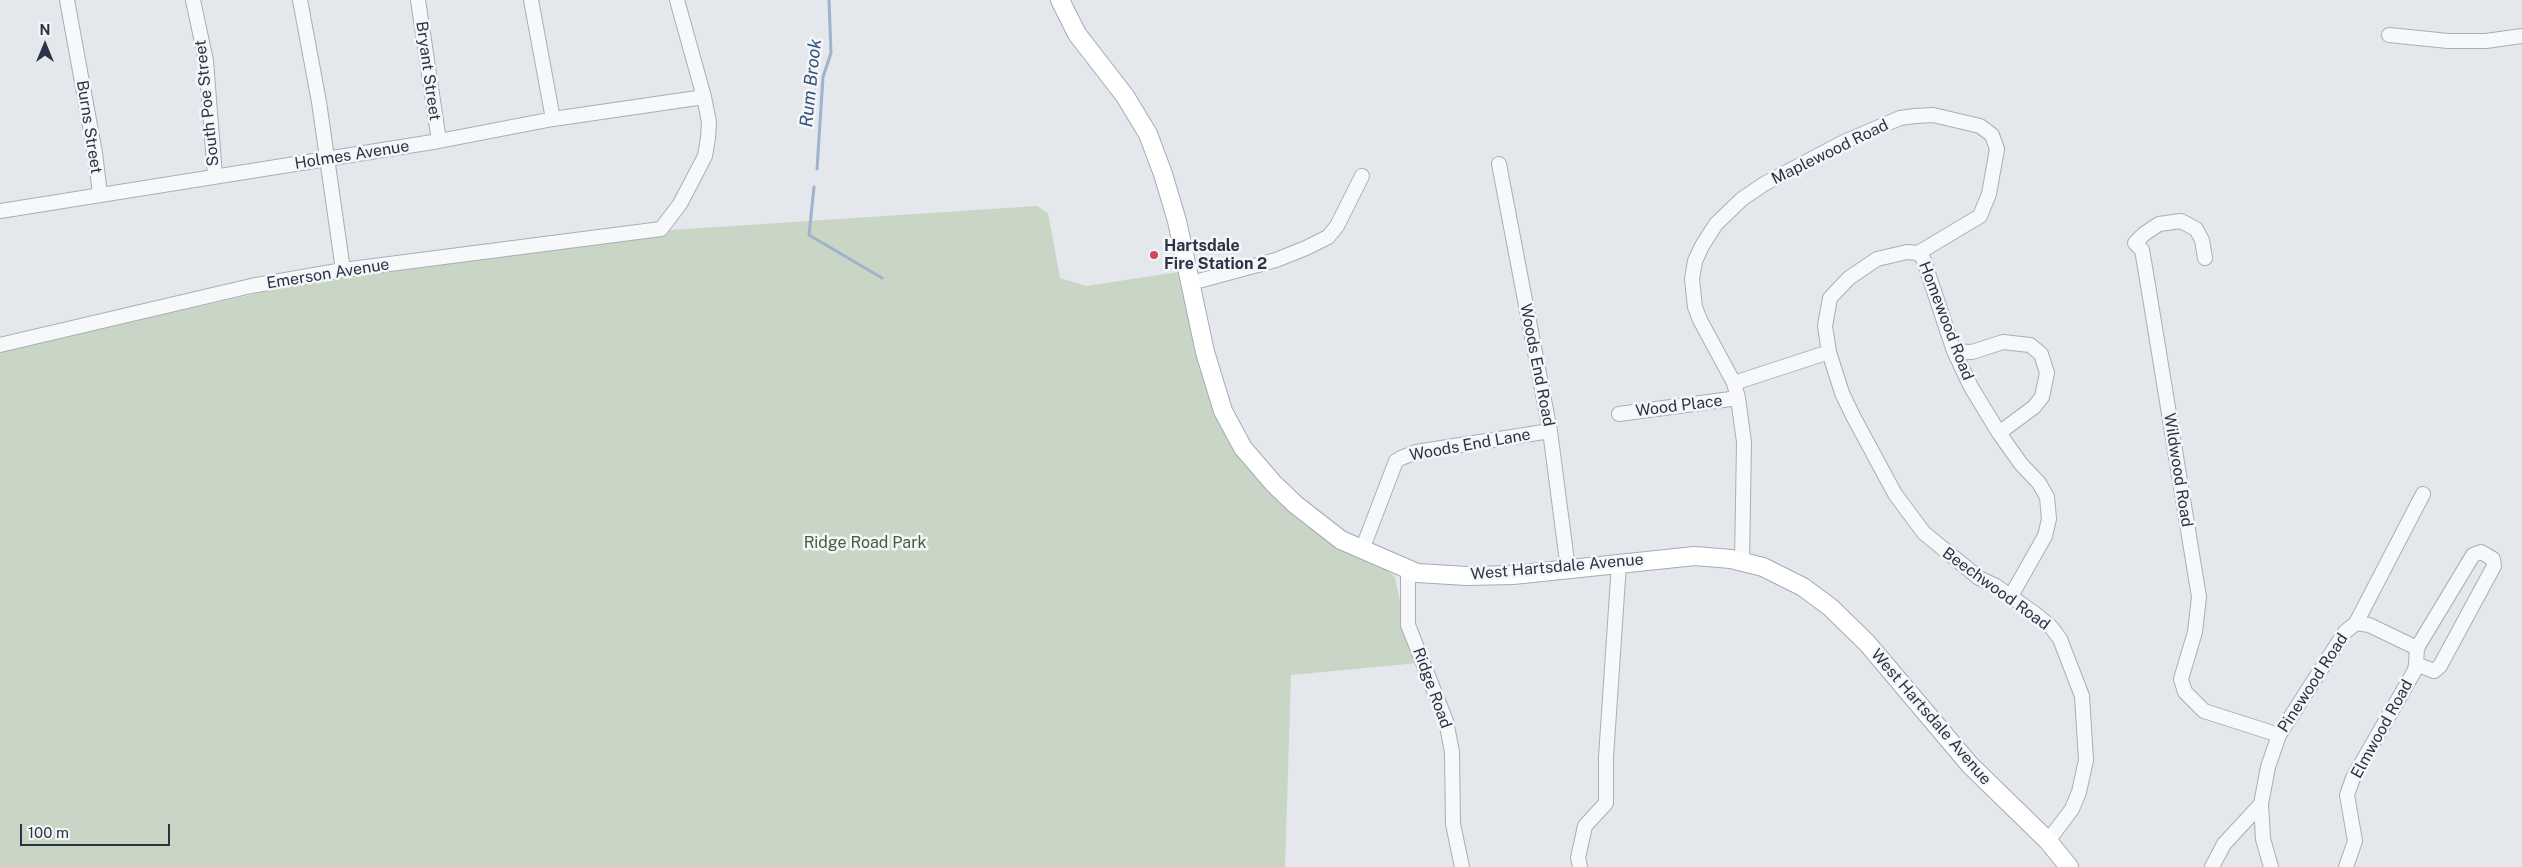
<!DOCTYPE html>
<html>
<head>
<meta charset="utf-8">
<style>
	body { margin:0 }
	#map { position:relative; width:2522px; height:867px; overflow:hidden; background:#e4e7ec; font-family:"Public Sans",sans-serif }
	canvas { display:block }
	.north { position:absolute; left:20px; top:20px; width:50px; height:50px; -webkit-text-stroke:4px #f4f6f9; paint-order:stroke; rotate:0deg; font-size:14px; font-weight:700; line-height:20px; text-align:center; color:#2b3445 }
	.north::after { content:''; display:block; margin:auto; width:18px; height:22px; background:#2b3445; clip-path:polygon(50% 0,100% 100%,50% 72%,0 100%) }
	.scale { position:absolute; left:20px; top:824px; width:150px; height:22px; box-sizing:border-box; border:2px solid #2b3445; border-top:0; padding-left:6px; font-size:15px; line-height:18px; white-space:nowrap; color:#2b3445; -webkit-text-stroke:4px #f4f6f9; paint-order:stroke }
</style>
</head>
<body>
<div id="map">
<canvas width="2522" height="867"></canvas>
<div class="north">N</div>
<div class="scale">100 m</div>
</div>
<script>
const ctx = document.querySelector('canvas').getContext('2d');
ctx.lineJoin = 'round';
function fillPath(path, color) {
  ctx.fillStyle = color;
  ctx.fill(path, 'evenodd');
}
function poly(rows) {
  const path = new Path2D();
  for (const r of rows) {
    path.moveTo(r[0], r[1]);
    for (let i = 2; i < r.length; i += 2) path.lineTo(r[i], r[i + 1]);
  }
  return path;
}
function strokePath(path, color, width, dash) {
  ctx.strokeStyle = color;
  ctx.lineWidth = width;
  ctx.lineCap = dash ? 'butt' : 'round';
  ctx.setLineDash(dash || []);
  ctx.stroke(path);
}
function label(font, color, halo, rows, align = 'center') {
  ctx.font = font + ' "Public Sans",sans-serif';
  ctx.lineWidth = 5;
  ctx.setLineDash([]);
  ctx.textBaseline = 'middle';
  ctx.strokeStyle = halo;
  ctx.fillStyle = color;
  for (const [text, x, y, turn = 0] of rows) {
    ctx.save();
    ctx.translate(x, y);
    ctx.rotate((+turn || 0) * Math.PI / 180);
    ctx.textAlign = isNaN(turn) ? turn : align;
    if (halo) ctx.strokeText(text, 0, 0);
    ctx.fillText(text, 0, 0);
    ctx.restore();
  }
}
const green = poly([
	[1037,206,1048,213,1060,278,1086,286,1185,271,1243,452,1395,577,1403,617,1418,663,1291,675,1285,867,0,867,0,351,349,273,641,232]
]);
const stream = poly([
	[817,169,823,77,831,53,829,0],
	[814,187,809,235,882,278]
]);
const minor = poly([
	[67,0,95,153,100,194],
	[193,0,206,61,215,176],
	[300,0,319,102,343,270],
	[418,0,439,141],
	[531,0,553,119],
	[2389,35,2448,41,2486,41,2522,36],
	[1499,164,1550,431,1568,569],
	[0,211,439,141,553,119,704,97],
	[1918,253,1923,258,1954,351,1971,387,1999,433,2021,464,2039,483,2047,497,2049,519,2045,536,2011,596],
	[2205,258,2202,240,2196,229,2181,221,2159,224,2144,234,2135,243,2142,250,2145,267,2199,597,2195,632,2181,679,2185,692,2204,711,2279,735],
	[1191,283,1276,260,1306,248,1328,237,1337,226,1362,176],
	[0,345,251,286,343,270,661,229,680,204,705,156,708,138,709,122,704,97,677,0],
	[1954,351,1972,352,2003,342,2030,345,2041,354,2047,373,2042,397,2034,407,1999,433],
	[1734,383,1829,352],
	[1619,414,1738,398],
	[1362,550,1396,461,1401,458,1416,452,1550,431],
	[1742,562,1744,442,1738,398,1734,383,1700,320,1695,307,1692,279,1695,261,1702,246,1716,224,1742,199,1764,184,1844,142,1900,118,1915,116,1933,115,1980,126,1992,135,1997,149,1989,194,1980,216,1918,253,1907,252,1877,259,1849,278,1830,298,1825,326,1829,352,1842,393,1853,416,1895,494,1924,533,1979,578,1996,586,2034,613,2051,627,2060,639,2082,696,2086,760,2079,792,2072,809,2048,841],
	[1408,569,1408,625,1446,721,1452,752,1453,824,1462,867],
	[2356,623,2423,494],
	[1580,867,1578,858,1585,826,1606,803,1606,757,1619,564],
	[2212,867,2224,844,2261,804],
	[2271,867,2263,839,2261,804,2268,767,2279,735,2345,632,2356,623,2369,625,2417,648],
	[2346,867,2355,841,2347,795,2353,778,2415,670,2416,664,2417,648,2473,555,2481,552,2493,559,2494,566,2440,666,2434,671,2416,664]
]);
const major = poly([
	[1060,0,1077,34,1125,96,1148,134,1163,174,1177,221,1205,352,1223,411,1243,448,1274,484,1296,505,1341,540,1417,573,1467,576,1513,575,1695,556,1731,559,1763,567,1803,587,1830,607,1867,643,1970,765,2048,841,2069,867]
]);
const markers = [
	[1154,255,5,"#d1495b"]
];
const streetNames = [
	["Bryant Street",428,71,82],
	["South Poe Street",207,103,-96],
	["Burns Street",89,127,81],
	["Maplewood Road",1830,152,-26],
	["Holmes Avenue",352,155,-9],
	["Emerson Avenue",328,274,-9],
	["Homewood Road",1946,321,69],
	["Woods End Road",1537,365,79],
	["Wood Place",1679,406,-7],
	["Woods End Lane",1470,445,-10],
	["Wildwood Road",2178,470,81],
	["West Hartsdale Avenue",1557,567,-5],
	["Beechwood Road",1996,589,36],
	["Pinewood Road",2313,683,-57],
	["Ridge Road",1432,688,70],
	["West Hartsdale Avenue",1931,717,49],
	["Elmwood Road",2382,729,-61]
];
const poiNames = [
	["Hartsdale",1164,246],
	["Fire Station 2",1164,264]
];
const parkNames = [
	["Ridge Road Park",865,543]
];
const waterNames = [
	["Rum Brook",811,83,-84]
];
fillPath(green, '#c9d6c5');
strokePath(stream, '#9fb4cc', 3);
strokePath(minor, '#a9aeb7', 16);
strokePath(major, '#a3abb8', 20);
strokePath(minor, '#f7f8fa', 14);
strokePath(major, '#fff', 18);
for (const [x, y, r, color] of markers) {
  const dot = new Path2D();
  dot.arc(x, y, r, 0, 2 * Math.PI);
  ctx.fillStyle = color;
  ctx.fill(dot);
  strokePath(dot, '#f4f6f9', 2);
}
label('16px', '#2b3445', '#f4f6f9', streetNames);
label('bold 16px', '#2b3445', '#f4f6f9', poiNames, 'left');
label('16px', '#3f6138', '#f4f6f9', parkNames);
label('italic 18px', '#34527a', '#f4f6f9', waterNames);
</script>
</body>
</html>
